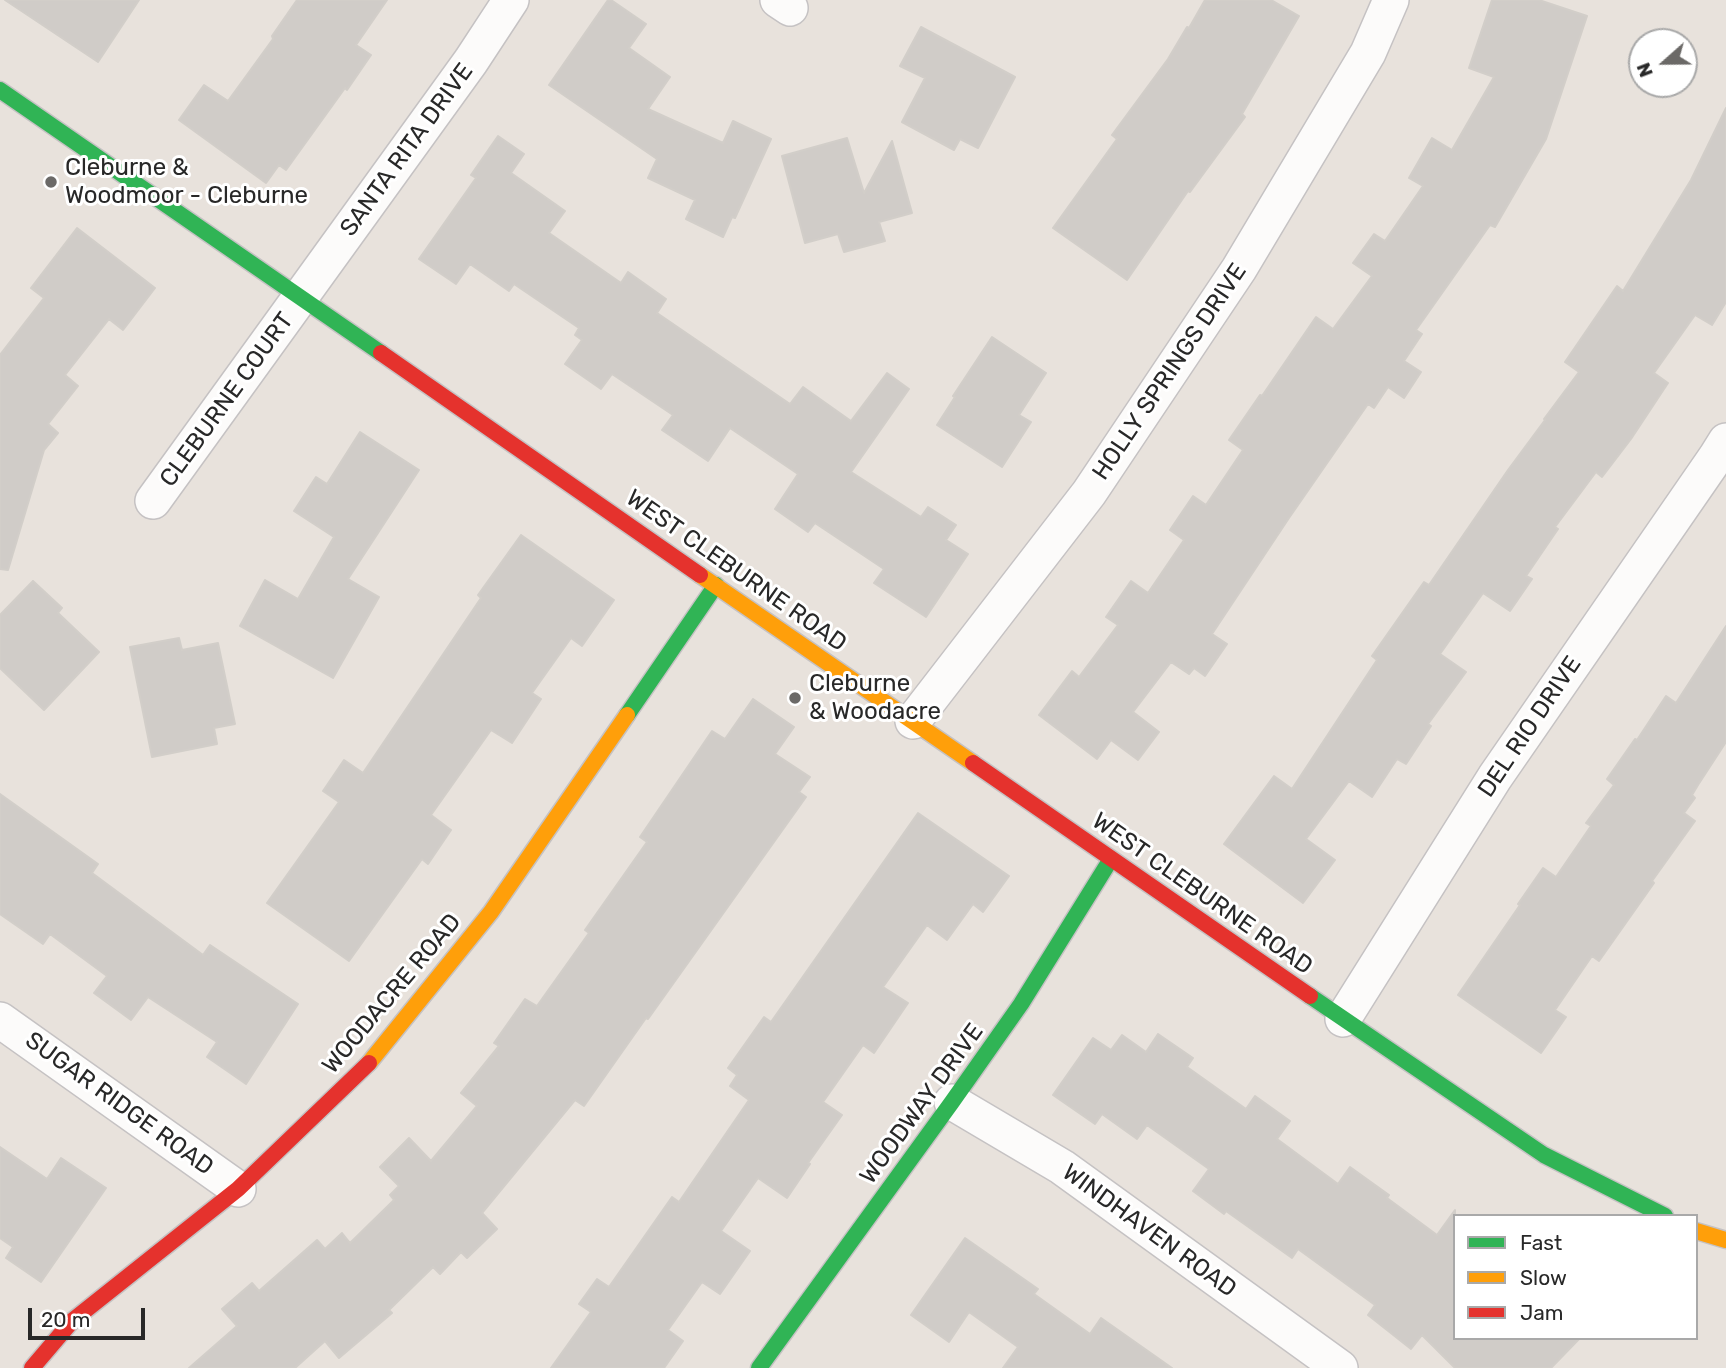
<!DOCTYPE html>
<html>
<head>
<meta charset="utf-8">
<style>
	body { margin:0 }
	#map { position:relative; width:1726px; height:1368px; overflow:hidden; background:#e8e2dc; font-family:Rubik,sans-serif }
	canvas { display:block }
	.legend { position:absolute; left:1453px; top:1214px; width:245px; height:126px; box-sizing:border-box; background:#fff; border:2px solid #a9a9a9; margin:0; padding:9px 12px; list-style:none; font-size:21px; color:#282828 }
	.legend li { display:flex; align-items:center; gap:14px; height:35px }
	.legend b { width:35px; border:2px solid #a9a9a9 }
	.north { position:absolute; left:1628px; top:28px; width:70px; height:70px; box-sizing:border-box; background:#fff; border:2px solid #a9a9a9; border-radius:50%; rotate:249deg; font-size:19px; font-weight:700; line-height:28px; text-align:center; color:#282828 }
	.north::after { content:''; display:block; margin:auto; width:24px; height:32px; background:#6b6967; clip-path:polygon(50% 0,100% 100%,50% 72%,0 100%) }
	.scale { position:absolute; left:28px; top:1308px; width:117px; height:32px; box-sizing:border-box; border:4px solid #282828; border-top:0; padding-left:9px; font-size:21px; line-height:24px; white-space:nowrap; color:#282828; -webkit-text-stroke:5px #fff; paint-order:stroke }
</style>
</head>
<body>
<div id="map">
<canvas width="1726" height="1368"></canvas>
<ul class="legend">
<li><b style="height:9px;background:#30b455"></b>Fast</li>
<li><b style="height:9px;background:#ff9f0a"></b>Slow</li>
<li><b style="height:9px;background:#e5322d"></b>Jam</li>
</ul>
<div class="north">N</div>
<div class="scale">20 m</div>
</div>
<script>
const ctx = document.querySelector('canvas').getContext('2d');
ctx.lineJoin = 'round';
function fillPath(path, color) {
  ctx.fillStyle = color;
  ctx.fill(path, 'evenodd');
}
function poly(rows) {
  const path = new Path2D();
  for (const r of rows) {
    path.moveTo(r[0], r[1]);
    for (let i = 2; i < r.length; i += 2) path.lineTo(r[i], r[i + 1]);
  }
  return path;
}
function strokePath(path, color, width, dash) {
  ctx.strokeStyle = color;
  ctx.lineWidth = width;
  ctx.lineCap = dash ? 'butt' : 'round';
  ctx.setLineDash(dash || []);
  ctx.stroke(path);
}
function label(font, color, halo, rows, align = 'center') {
  ctx.font = font + ' Rubik,sans-serif';
  ctx.lineWidth = 6;
  ctx.setLineDash([]);
  ctx.textBaseline = 'middle';
  ctx.strokeStyle = halo;
  ctx.fillStyle = color;
  for (const [text, x, y, turn = 0] of rows) {
    ctx.save();
    ctx.translate(x, y);
    ctx.rotate((+turn || 0) * Math.PI / 180);
    ctx.textAlign = isNaN(turn) ? turn : align;
    if (halo) ctx.strokeText(text, 0, 0);
    ctx.fillText(text, 0, 0);
    ctx.restore();
  }
}
const building = poly([
	[5,0,139,0,98,62,5,0],
	[297,0,387,0,356,45,371,55,347,90,345,88,286,170,279,165,266,183,179,120,204,85,228,101,273,39,272,36,297,0],
	[608,0,611,0,646,24,629,48,670,77,648,109,723,143,733,121,771,139,735,218,732,217,723,237,686,219,695,200,648,178,657,159,549,85,608,0],
	[1205,0,1271,0,1299,16,1242,114,1245,117,1190,192,1188,191,1127,280,1053,228,1117,139,1112,135,1168,59,1187,27,1189,28,1205,0],
	[1492,0,1539,0,1587,16,1546,139,1495,227,1490,225,1416,330,1422,334,1404,361,1421,372,1404,398,1388,387,1374,408,1368,404,1289,518,1212,634,1227,644,1205,676,1194,668,1189,674,1171,662,1133,712,1159,732,1138,760,1111,740,1097,759,1039,715,1072,671,1079,677,1118,625,1106,617,1131,581,1148,593,1184,540,1170,530,1193,496,1206,505,1243,450,1229,440,1260,395,1262,396,1316,317,1333,329,1372,276,1353,263,1374,234,1385,241,1423,186,1409,178,1432,138,1452,150,1494,77,1469,68,1492,0],
	[921,27,1015,77,978,148,960,139,954,150,902,122,925,78,900,66,921,27],
	[1726,108,1726,302,1712,325,1695,315,1654,373,1668,383,1631,439,1602,477,1596,472,1555,527,1558,529,1526,576,1532,579,1510,611,1483,593,1440,654,1466,672,1428,724,1431,726,1406,764,1397,759,1372,797,1349,781,1306,839,1335,860,1303,903,1224,844,1274,776,1292,789,1377,660,1372,656,1424,582,1429,585,1508,470,1545,420,1544,419,1579,372,1565,362,1617,286,1623,291,1691,180,1726,108],
	[498,136,524,154,511,173,565,211,549,233,621,283,628,272,666,299,657,313,790,404,803,387,851,421,887,373,909,389,851,472,921,517,928,507,956,525,946,540,968,554,926,617,874,583,884,569,815,523,808,532,775,509,798,474,730,428,708,461,662,430,673,415,612,374,601,389,565,364,582,340,575,335,579,328,514,284,509,291,470,264,456,284,419,259,476,178,471,175,498,136],
	[847,138,864,193,892,141,912,213,879,222,885,241,844,252,838,234,805,243,782,156,847,138],
	[77,228,155,288,123,330,109,319,65,375,78,386,48,424,58,433,44,450,8,570,0,569,0,355,44,298,31,288,77,228],
	[992,337,1046,373,1019,415,1031,422,1002,467,937,425,955,397,953,396,992,337],
	[360,432,419,470,348,579,379,597,333,678,240,626,265,580,298,599,334,537,294,511,316,477,327,484,360,432],
	[521,535,614,600,582,646,571,638,532,693,541,699,512,743,491,730,431,815,451,830,428,864,422,859,349,961,267,903,339,802,323,791,344,760,363,773,481,598,478,595,521,535],
	[33,581,62,608,58,613,99,652,44,710,0,668,0,615,33,581],
	[1726,626,1726,742,1698,785,1692,795,1695,798,1684,813,1695,821,1652,881,1654,883,1599,961,1592,956,1555,1010,1566,1017,1541,1053,1458,995,1520,905,1518,904,1543,868,1556,877,1591,826,1586,823,1614,785,1607,779,1635,739,1637,740,1666,696,1676,703,1726,626],
	[179,638,182,650,218,643,235,724,214,728,217,744,152,757,130,647,179,638],
	[753,699,794,727,775,754,810,777,799,792,806,797,648,1019,646,1018,584,1106,575,1100,482,1213,497,1229,467,1258,461,1252,440,1274,433,1267,389,1310,392,1313,339,1358,325,1341,295,1368,189,1368,237,1326,222,1309,252,1283,259,1291,317,1240,325,1249,342,1233,350,1243,394,1200,390,1195,399,1186,380,1167,409,1138,431,1161,477,1106,461,1093,499,1046,494,1043,525,999,537,1006,589,933,585,930,647,842,640,837,712,731,725,739,753,699],
	[0,794,98,864,92,873,203,955,210,945,298,1004,246,1084,207,1057,217,1042,148,997,131,1020,94,993,107,976,50,934,43,944,0,914,0,794],
	[918,813,1009,876,983,912,973,904,947,940,927,925,883,987,908,1003,874,1053,863,1045,823,1102,842,1115,808,1163,810,1164,787,1198,758,1178,721,1231,750,1251,720,1294,702,1282,668,1330,683,1341,664,1368,551,1368,591,1312,579,1304,597,1279,609,1287,672,1197,679,1202,749,1100,730,1086,737,1075,728,1068,764,1017,771,1022,918,813],
	[1158,1034,1193,1058,1187,1067,1246,1109,1255,1096,1290,1121,1277,1139,1338,1184,1350,1167,1389,1195,1387,1198,1437,1235,1455,1210,1455,1338,1580,1338,1551,1368,1455,1368,1422,1335,1411,1349,1368,1315,1375,1305,1298,1249,1292,1258,1226,1211,1224,1214,1193,1191,1209,1169,1147,1125,1137,1139,1102,1114,1095,1124,1053,1095,1093,1038,1111,1050,1122,1035,1146,1052,1158,1034],
	[0,1147,47,1179,61,1158,106,1188,41,1282,6,1258,13,1247,0,1238,0,1147],
	[965,1238,1038,1289,1034,1294,1090,1334,1101,1318,1172,1368,1003,1368,1018,1347,969,1312,949,1342,911,1315,965,1238]
]);
const street = poly([
	[778,0,790,8],
	[153,501,471,61,511,0],
	[913,721,1089,493,1239,269,1368,53,1391,0],
	[1343,1019,1495,777,1716,457,1726,441],
	[0,1020,238,1189],
	[952,1102,1062,1167,1340,1368]
]);
const fast = poly([
	[0,90,381,353],
	[627,715,716,585],
	[1310,996,1544,1155,1665,1216],
	[759,1368,952,1102,1021,1004,1111,859]
]);
const slow = poly([
	[700,575,973,763],
	[369,1063,491,912,627,715],
	[1696,1231,1726,1240]
]);
const jam = poly([
	[381,353,700,575],
	[973,763,1310,996],
	[32,1368,72,1321,238,1189,369,1063]
]);
const markers = [
	[51,182,7,"#6b6967"],
	[795,698,7,"#6b6967"]
];
const streetNames = [
	["SANTA RITA DRIVE",407,150,-54],
	["HOLLY SPRINGS DRIVE",1170,372,-56],
	["CLEBURNE COURT",227,400,-54],
	["WEST CLEBURNE ROAD",736,571,35],
	["DEL RIO DRIVE",1530,727,-56],
	["WEST CLEBURNE ROAD",1202,894,35],
	["WOODACRE ROAD",392,994,-50],
	["SUGAR RIDGE ROAD",119,1104,36],
	["WOODWAY DRIVE",922,1104,-54],
	["WINDHAVEN ROAD",1149,1231,36]
];
const poiNames = [
	["Cleburne &",65,168],
	["Woodmoor - Cleburne",65,196],
	["Cleburne",809,684],
	["& Woodacre",809,712]
];
fillPath(building, '#d0ccc8');
strokePath(building, '#d2cec9', 2);
strokePath(street, '#c5c2c3', 38);
strokePath(fast, '#c5c2c3', 19);
strokePath(slow, '#c5c2c3', 19);
strokePath(jam, '#c5c2c3', 19);
strokePath(street, '#fcfbfa', 35);
strokePath(fast, '#30b455', 16);
strokePath(slow, '#ff9f0a', 16);
strokePath(jam, '#e5322d', 16);
for (const [x, y, r, color] of markers) {
  const dot = new Path2D();
  dot.arc(x, y, r, 0, 2 * Math.PI);
  ctx.fillStyle = color;
  ctx.fill(dot);
  strokePath(dot, '#fff', 2.5);
}
label('24px', '#282828', '#fff', streetNames);
label('24px', '#282828', '#fff', poiNames, 'left');
</script>
</body>
</html>
